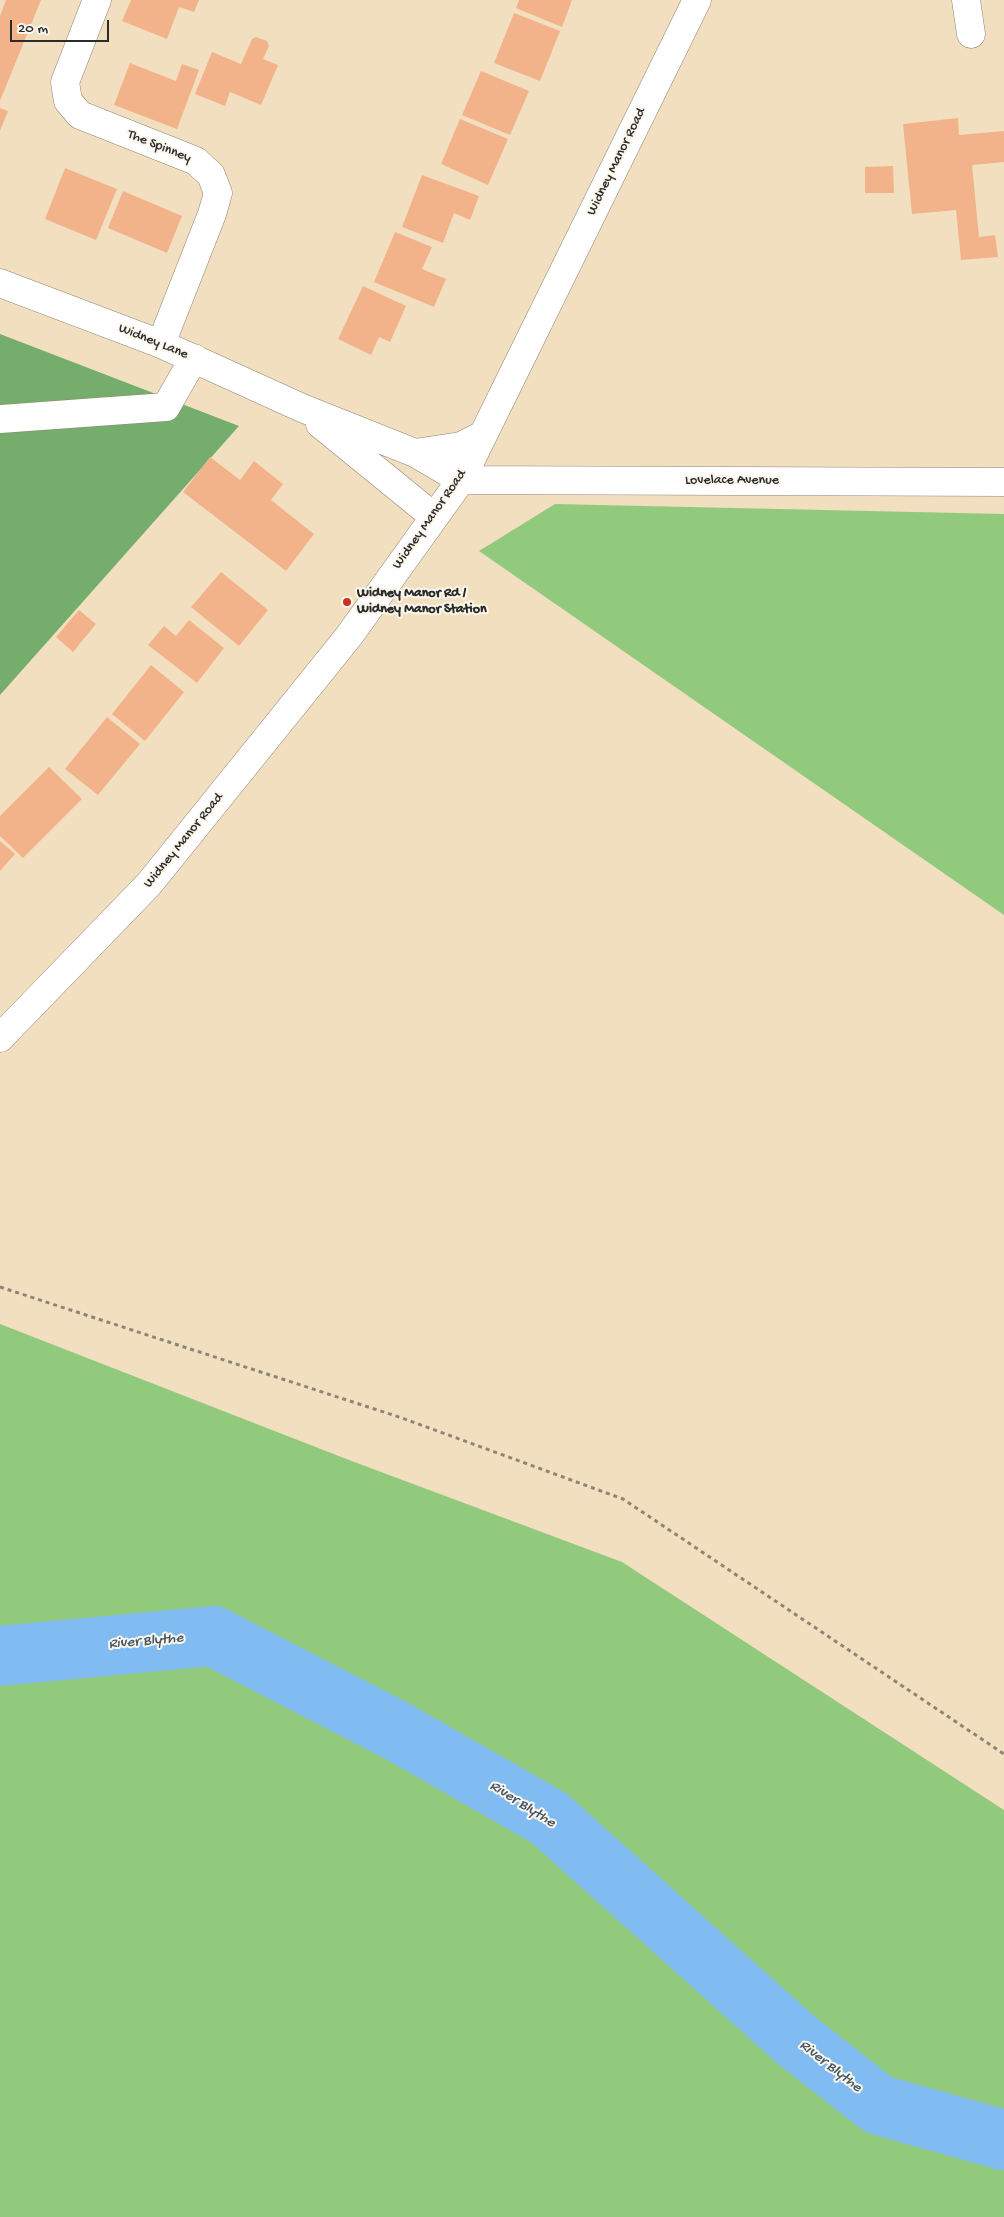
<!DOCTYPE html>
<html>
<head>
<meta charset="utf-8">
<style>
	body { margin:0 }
	#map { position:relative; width:1004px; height:2217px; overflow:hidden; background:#f2dfc0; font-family:"Gochi Hand",sans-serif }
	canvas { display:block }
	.scale { position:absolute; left:10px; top:20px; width:99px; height:22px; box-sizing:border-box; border:2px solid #2b2b2b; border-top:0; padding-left:6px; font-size:15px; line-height:18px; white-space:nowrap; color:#2b2b2b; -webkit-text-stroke:4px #fbf7ec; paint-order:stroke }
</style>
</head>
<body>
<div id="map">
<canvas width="1004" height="2217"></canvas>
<div class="scale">20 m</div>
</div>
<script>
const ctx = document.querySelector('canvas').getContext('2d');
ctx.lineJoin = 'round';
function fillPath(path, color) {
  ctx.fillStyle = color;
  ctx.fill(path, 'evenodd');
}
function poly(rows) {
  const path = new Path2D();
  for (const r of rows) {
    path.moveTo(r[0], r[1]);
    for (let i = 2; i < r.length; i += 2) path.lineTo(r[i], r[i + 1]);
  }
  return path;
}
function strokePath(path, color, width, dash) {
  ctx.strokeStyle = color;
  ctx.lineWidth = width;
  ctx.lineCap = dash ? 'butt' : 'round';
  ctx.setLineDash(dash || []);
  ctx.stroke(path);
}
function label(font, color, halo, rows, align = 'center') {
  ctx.font = font + ' "Gochi Hand",sans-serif';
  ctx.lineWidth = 4;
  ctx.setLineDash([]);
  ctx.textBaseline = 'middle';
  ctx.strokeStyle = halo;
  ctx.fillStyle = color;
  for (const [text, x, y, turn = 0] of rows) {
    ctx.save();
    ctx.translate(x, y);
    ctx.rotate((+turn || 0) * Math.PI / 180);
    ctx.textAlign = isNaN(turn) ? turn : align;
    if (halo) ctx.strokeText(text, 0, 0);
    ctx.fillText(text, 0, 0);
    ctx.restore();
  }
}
const green = poly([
	[555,504,1004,514,1004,915,479,551],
	[0,1324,349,1460,622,1562,1004,1810,1004,2217,0,2217]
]);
const forest = poly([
	[0,334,239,426,0,695]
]);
const river = poly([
	[0,1656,213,1636,397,1731,549,1818,796,2040,879,2105,1004,2140]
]);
const building = poly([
	[6,0,41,0,0,101,0,16],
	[131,0,199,0,194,12,179,7,167,39,122,21],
	[519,0,572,0,562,27,516,8],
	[514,13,560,31,540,81,494,63],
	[256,37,267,41,269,46,263,59,278,65,261,105,230,92,225,106,195,94,212,52,241,64,252,39],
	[130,63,176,81,182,64,199,70,177,129,114,105],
	[481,71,529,91,510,135,462,115],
	[0,108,8,111,0,131],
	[958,118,959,135,1004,131,1004,162,972,165,979,237,995,235,998,257,961,260,956,210,912,214,903,124],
	[460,119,508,139,488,185,441,164],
	[893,166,894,193,865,193,865,167],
	[65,168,117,189,96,240,45,219],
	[422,175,479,196,470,220,454,213,443,243,402,227],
	[123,191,182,216,167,253,108,228],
	[395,232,432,247,422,269,446,279,434,307,374,282],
	[363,286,406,306,390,342,379,337,371,355,338,339],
	[210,457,240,480,254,461,283,484,271,500,314,534,286,571,183,492],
	[221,572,268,610,239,646,191,607],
	[79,610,96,624,73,652,56,637],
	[189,620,224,648,197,683,148,645,164,626,176,636],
	[151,665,184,692,145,741,112,714],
	[107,717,140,744,98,795,65,769],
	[49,767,82,799,23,858,0,836,0,816],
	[0,841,15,854,0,871]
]);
const path = poly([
	[0,1287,402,1418,623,1499,1004,1754]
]);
const minor = poly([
	[97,0,65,82,68,101,80,115,196,161,211,175,218,193,212,214,161,344],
	[966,0,971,34],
	[0,283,161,344,302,408,415,453,461,480],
	[0,419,166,407,194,358],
	[320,424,433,516],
	[415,453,461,446,483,435],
	[461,480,1004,482],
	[0,1038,149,884,349,636,461,480,697,0]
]);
const markers = [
	[347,602,5,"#c8321e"]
];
const streetNames = [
	["The Spinney",159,147,22],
	["Widney Manor Road",617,162,-64],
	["Widney Lane",153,342,22],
	["Lovelace Avenue",732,481],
	["Widney Manor Road",430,520,-55],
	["Widney Manor Road",184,841,-51]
];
const poiNames = [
	["Widney Manor Rd /",357,594],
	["Widney Manor Station",357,610]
];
const waterNames = [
	["River Blythe",146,1642,-5],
	["River Blythe",522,1805,32],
	["River Blythe",830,2067,38]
];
fillPath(green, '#92ca7d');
fillPath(forest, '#75ae6c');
strokePath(river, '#80bbf2', 60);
fillPath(building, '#f3b38a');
strokePath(minor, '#8e8576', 29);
strokePath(path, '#8e8576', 3, [4, 4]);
strokePath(minor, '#fff', 28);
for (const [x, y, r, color] of markers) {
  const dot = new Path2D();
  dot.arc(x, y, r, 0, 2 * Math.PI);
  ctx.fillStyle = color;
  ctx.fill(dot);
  strokePath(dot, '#fbf7ec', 2);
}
label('14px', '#2b2b2b', '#fbf7ec', streetNames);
label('bold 14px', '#2b2b2b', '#fbf7ec', poiNames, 'left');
label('italic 15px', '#445667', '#fbf7ec', waterNames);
</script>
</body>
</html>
